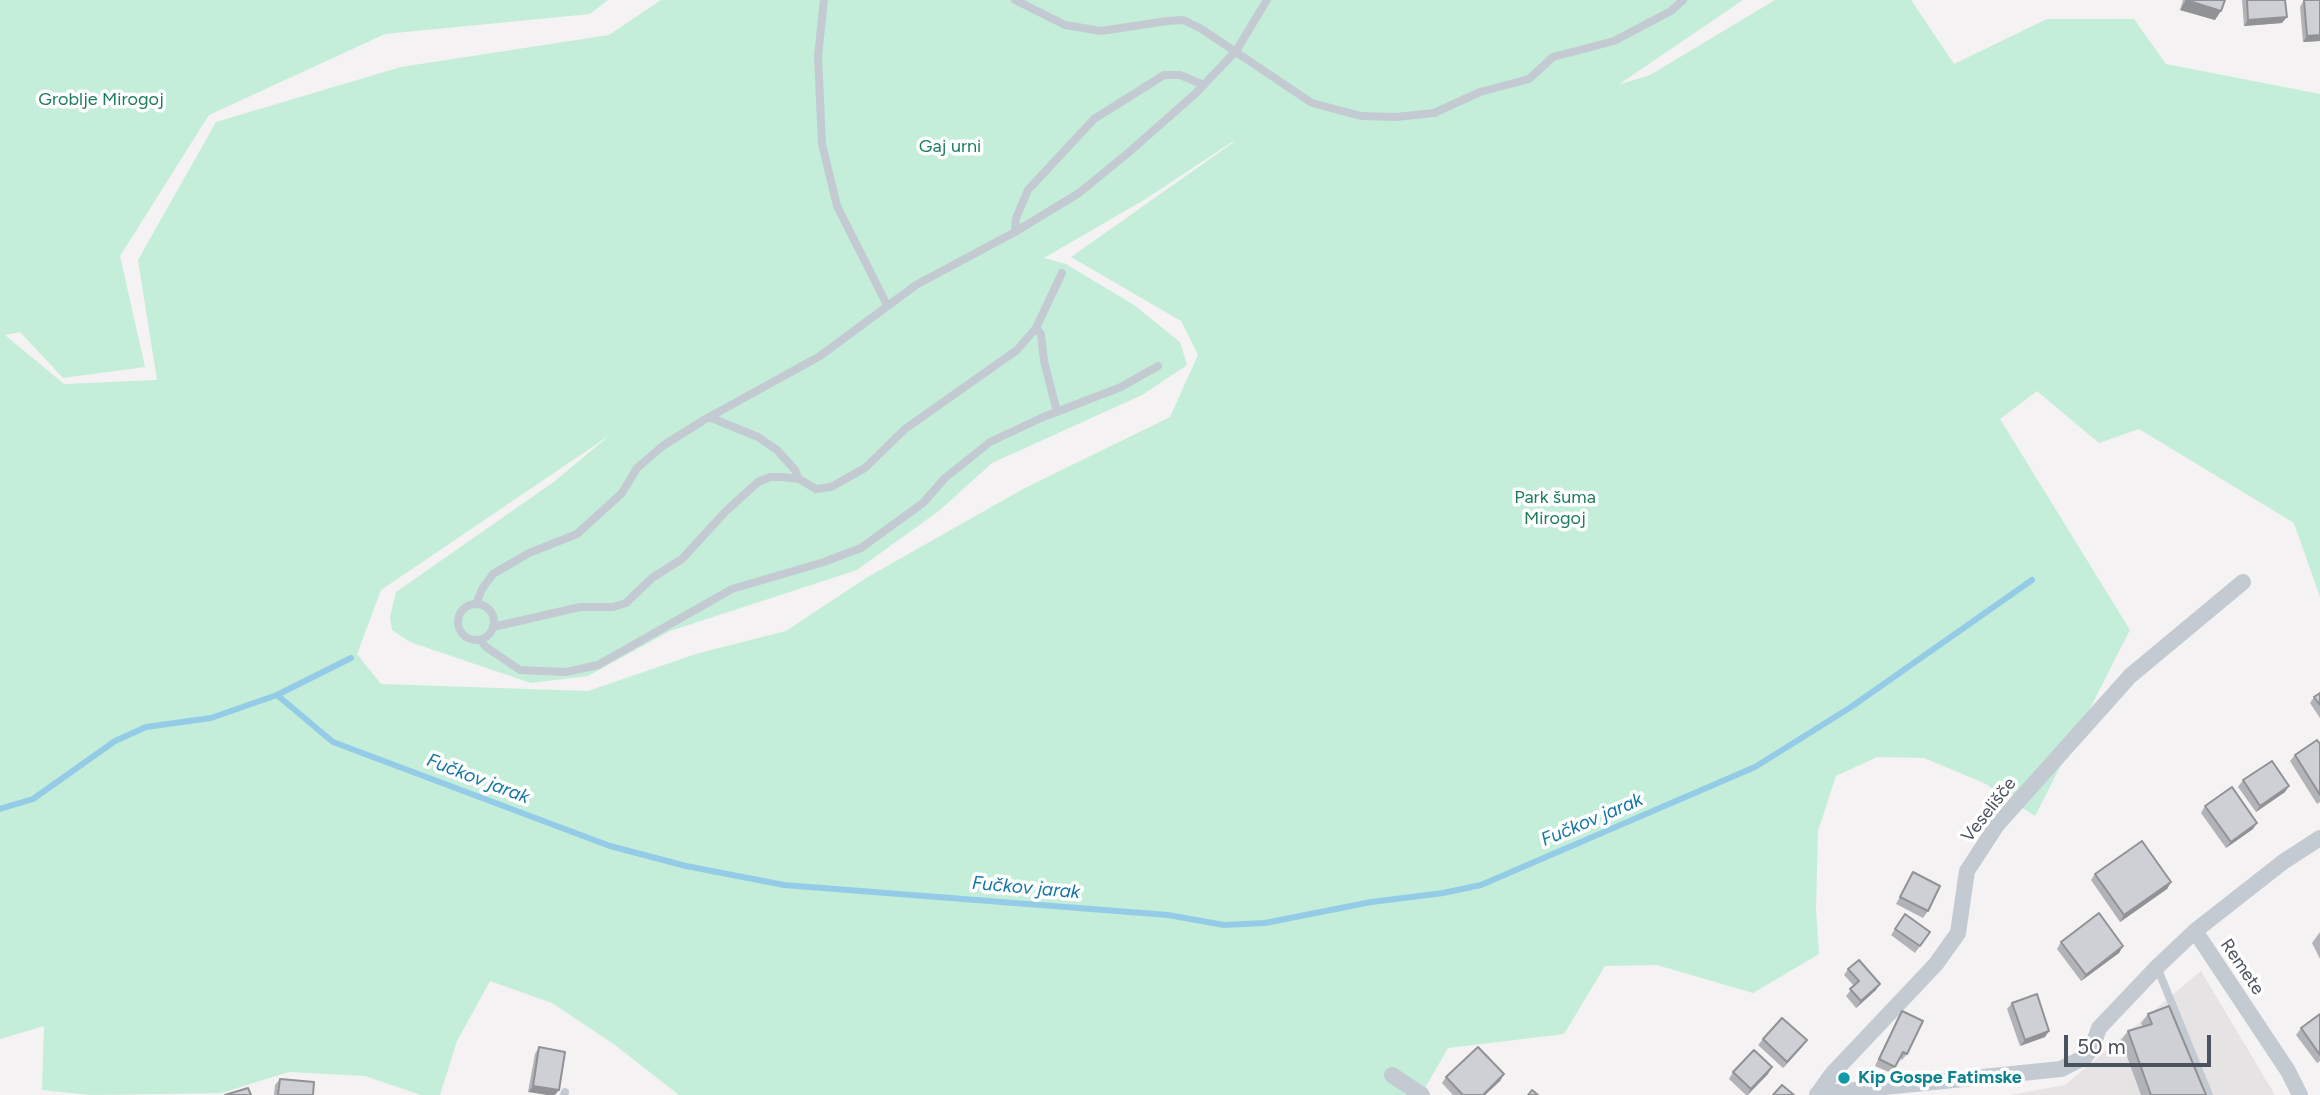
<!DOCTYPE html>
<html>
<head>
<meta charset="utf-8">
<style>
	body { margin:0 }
	#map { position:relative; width:2320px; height:1095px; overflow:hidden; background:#f4f2f2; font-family:Figtree,sans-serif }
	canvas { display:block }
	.scale { position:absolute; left:2064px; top:1035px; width:147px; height:32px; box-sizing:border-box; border:4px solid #4a525e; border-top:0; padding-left:9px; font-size:21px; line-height:24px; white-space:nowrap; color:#4a525e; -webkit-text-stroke:5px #fff; paint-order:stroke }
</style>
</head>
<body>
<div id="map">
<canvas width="2320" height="1095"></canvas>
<div class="scale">50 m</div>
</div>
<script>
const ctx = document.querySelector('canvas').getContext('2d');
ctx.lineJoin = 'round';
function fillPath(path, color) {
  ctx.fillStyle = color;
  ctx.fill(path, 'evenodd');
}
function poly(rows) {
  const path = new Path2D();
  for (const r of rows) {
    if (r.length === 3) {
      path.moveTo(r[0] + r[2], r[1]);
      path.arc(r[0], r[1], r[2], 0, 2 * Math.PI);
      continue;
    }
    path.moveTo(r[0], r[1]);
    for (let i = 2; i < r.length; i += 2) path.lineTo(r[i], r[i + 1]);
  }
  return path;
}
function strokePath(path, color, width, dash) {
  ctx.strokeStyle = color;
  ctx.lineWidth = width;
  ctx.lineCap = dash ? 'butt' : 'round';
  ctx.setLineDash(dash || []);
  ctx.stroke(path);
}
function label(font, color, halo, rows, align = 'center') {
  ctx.font = font + ' Figtree,sans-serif';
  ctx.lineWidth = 7;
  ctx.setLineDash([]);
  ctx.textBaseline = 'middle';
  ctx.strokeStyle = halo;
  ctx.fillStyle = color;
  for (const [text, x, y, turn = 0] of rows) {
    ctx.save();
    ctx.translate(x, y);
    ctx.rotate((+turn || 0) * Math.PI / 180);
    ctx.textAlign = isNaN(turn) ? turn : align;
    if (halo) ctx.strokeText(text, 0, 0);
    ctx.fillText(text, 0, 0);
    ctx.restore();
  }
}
const education = poly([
	[2201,971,2275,1095,2010,1095,2065,1085]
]);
const green = poly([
	[0,0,608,0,590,14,385,34,209,115,120,256,145,367,63,378,20,332,5,335,64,384,157,380,138,260,216,122,401,67,609,35,661,0,1743,0,1618,85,1650,75,1775,0,1911,0,1954,64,2047,19,2134,19,2166,64,2320,94,2320,597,2294,523,2139,429,2099,443,2037,391,2000,419,2130,630,2035,816,1984,783,1924,758,1877,757,1836,776,1818,831,1816,910,1819,954,1753,993,1657,965,1605,966,1564,1034,1448,1048,1421,1095,679,1095,615,1045,552,1003,490,981,457,1041,440,1095,421,1095,365,1076,289,1072,221,1093,91,1095,42,1090,44,1026,0,1039],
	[1232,142,1234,142,1071,257,1181,321,1198,355,1170,417,1023,489,866,578,786,631,699,653,588,691,381,684,357,654,381,590,610,435,555,481,396,592,390,617,392,630,410,642,531,683,588,676,670,631,857,570,940,510,992,463,1142,395,1187,365,1180,342,1134,305,1066,264,1044,258,1144,200]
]);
const stream = poly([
	[277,695,351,658],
	[0,809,33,799,115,741,146,727,211,718,277,695,333,742,610,846,686,866,784,885,1168,915,1224,925,1265,923,1371,902,1443,893,1481,885,1755,767,1851,707,2032,580]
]);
const service = poly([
	[824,0,818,56,822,144,837,206,887,305],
	[1015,0,1065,25,1101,31,1167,21,1183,20,1200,28,1312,103,1361,116,1396,117,1434,113,1480,92,1529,79,1553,57,1614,41,1671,11,1683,0],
	[1015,232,1016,218,1028,190,1094,119,1164,75,1180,75,1204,85],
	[1036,328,1041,334,1044,361,1057,412],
	[709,417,758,437,777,450,795,470,799,479],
	[476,604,482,589,493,574,529,553,577,534,622,493,637,468,664,445,704,420,820,356,916,285,1015,232,1079,193,1128,153,1195,94,1236,51,1267,0],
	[476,622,18],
	[493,627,580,607,613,607,626,603,652,578,682,559,725,512,758,482,770,477,782,477,799,479,816,489,831,487,865,468,905,429,1017,350,1036,328,1062,273],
	[480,640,486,647,520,670,566,672,598,665,732,589,824,562,861,548,923,503,945,478,990,442,1041,418,1121,387,1158,366],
	[2157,967,2209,1095],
	[564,1095,565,1092]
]);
const minor = poly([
	[2195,931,2288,1071,2300,1095],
	[1392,1075,1422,1095],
	[1817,1094,2061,1069,2085,1057,2092,1048,2099,1028,2157,967,2195,931,2283,862,2320,838],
	[1817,1095,1832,1074,1936,964,1958,933,1967,871,1997,825,2130,676,2243,582]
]);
const wall = poly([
	[2183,0,2225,0,2215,20,2180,10],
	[2242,0,2285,0,2282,23,2244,26],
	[2304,0,2320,0,2320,41,2303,42,2300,7],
	[2320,693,2320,718,2310,703,2314,697],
	[2320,744,2320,802,2317,804,2290,761,2295,755],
	[2243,780,2285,792,2256,812,2238,787],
	[2205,806,2253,829,2226,848,2201,813],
	[1913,872,1928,911,1923,918,1896,904],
	[2095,874,2171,882,2167,889,2120,922,2091,880],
	[1905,914,1930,932,1915,953,1891,935],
	[2320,932,2320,959,2312,943],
	[2061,942,2123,946,2119,953,2081,981,2057,949],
	[1848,969,1876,990,1856,1008,1846,996,1854,986,1844,975],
	[2012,1003,2045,1037,2020,1046,2007,1009],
	[1902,1011,1907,1054,1902,1060,1899,1058,1891,1073,1875,1066,1898,1017],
	[2148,1014,2206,1095,2141,1095,2121,1040,2128,1031,2143,1027,2141,1023],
	[2320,1014,2320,1061,2317,1063,2296,1035,2301,1028],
	[1763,1039,1807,1040,1783,1068,1758,1045],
	[539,1047,565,1052,528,1092,535,1054],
	[1733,1072,1768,1074,1748,1095,1746,1095,1729,1079],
	[1504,1074,1500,1081,1485,1095,1453,1095,1442,1083,1446,1077],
	[280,1079,313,1095,274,1095,275,1085]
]);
const shadedWall = poly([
	[2186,0,2221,11,2215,20,2180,10],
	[2287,17,2282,23,2244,26,2248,20],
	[2320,35,2320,41,2303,42,2307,36],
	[2289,786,2285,792,2256,812,2260,806],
	[2257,823,2253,829,2226,848,2231,842],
	[2171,882,2167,889,2120,922,2124,915],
	[2123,946,2119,953,2081,981,2086,975],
	[1880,984,1876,990,1856,1008,1861,1001],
	[2049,1031,2045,1037,2020,1046,2025,1040],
	[1807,1040,1802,1047,1783,1068,1787,1062],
	[1772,1067,1768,1074,1747,1095,1751,1089],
	[1504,1074,1500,1081,1485,1095,1483,1095],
	[533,1086,559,1090,555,1095,547,1095,528,1092]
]);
const building = poly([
	[2186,0,2225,0,2221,11,2186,0],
	[2247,0,2285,0,2287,17,2248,20,2247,0],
	[2304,0,2320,0,2320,35,2307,36,2304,0],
	[2320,693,2320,705,2314,697,2320,693],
	[2317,740,2320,744,2320,795,2295,755,2317,740],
	[2272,761,2289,786,2260,806,2243,780,2272,761],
	[2232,787,2257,823,2231,842,2205,806,2232,787],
	[2142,841,2171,882,2124,915,2095,874,2142,841],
	[1913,872,1940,886,1928,911,1900,897,1913,872],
	[2099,913,2123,946,2086,975,2061,942,2099,913],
	[1905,914,1930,932,1920,946,1895,929,1905,914],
	[1859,960,1880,984,1861,1001,1850,989,1859,981,1848,969,1859,960],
	[2037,994,2049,1031,2025,1040,2012,1003,2037,994],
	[2169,1006,2206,1095,2151,1095,2128,1031,2152,1024,2148,1014,2169,1006],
	[1902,1011,1923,1021,1907,1054,1903,1052,1895,1067,1879,1059,1902,1011],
	[2320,1014,2320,1055,2301,1028,2320,1014],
	[1782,1018,1807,1040,1787,1062,1763,1039,1782,1018],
	[539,1047,565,1052,559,1090,533,1086,539,1047],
	[1478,1047,1504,1074,1483,1095,1463,1095,1446,1077,1478,1047],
	[1754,1050,1772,1067,1751,1089,1733,1072,1754,1050],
	[280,1079,314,1082,313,1095,278,1095,280,1079],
	[1782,1085,1794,1095,1773,1095,1782,1085],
	[248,1088,251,1095,225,1095,248,1088],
	[1532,1090,1538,1095,1528,1095,1532,1090]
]);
const markers = [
	[1844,1078,7,"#0f9aa8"]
];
const parkNames = [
	["Groblje Mirogoj",101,100],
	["Gaj urni",950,147],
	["Park šuma",1555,498],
	["Mirogoj",1555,519]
];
const streetNames = [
	["Veselišče",1989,810,-52],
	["Remete",2242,967,56]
];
const cultureNames = [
	["Kip Gospe Fatimske",1858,1078]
];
const waterNames = [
	["Fučkov jarak",478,779,21],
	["Fučkov jarak",1592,820,-23],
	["Fučkov jarak",1026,888,5]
];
fillPath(education, '#e5e3e3');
fillPath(green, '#c4eed9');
strokePath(stream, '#94cce8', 6);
strokePath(service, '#c3cad2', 8);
strokePath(minor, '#c3cad2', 16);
fillPath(wall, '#b2b3b8');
fillPath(shadedWall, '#919296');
fillPath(building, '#cfd0d6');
strokePath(building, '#919296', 2);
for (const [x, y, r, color] of markers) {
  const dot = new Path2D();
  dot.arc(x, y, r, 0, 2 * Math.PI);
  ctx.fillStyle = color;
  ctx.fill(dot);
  strokePath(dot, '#fff', 2.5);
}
label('18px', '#1d7d59', '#fff', parkNames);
label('18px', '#4a525e', '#fff', streetNames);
label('bold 18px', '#0d838f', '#fff', cultureNames, 'left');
label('italic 19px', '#1576a7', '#fff', waterNames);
</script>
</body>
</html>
